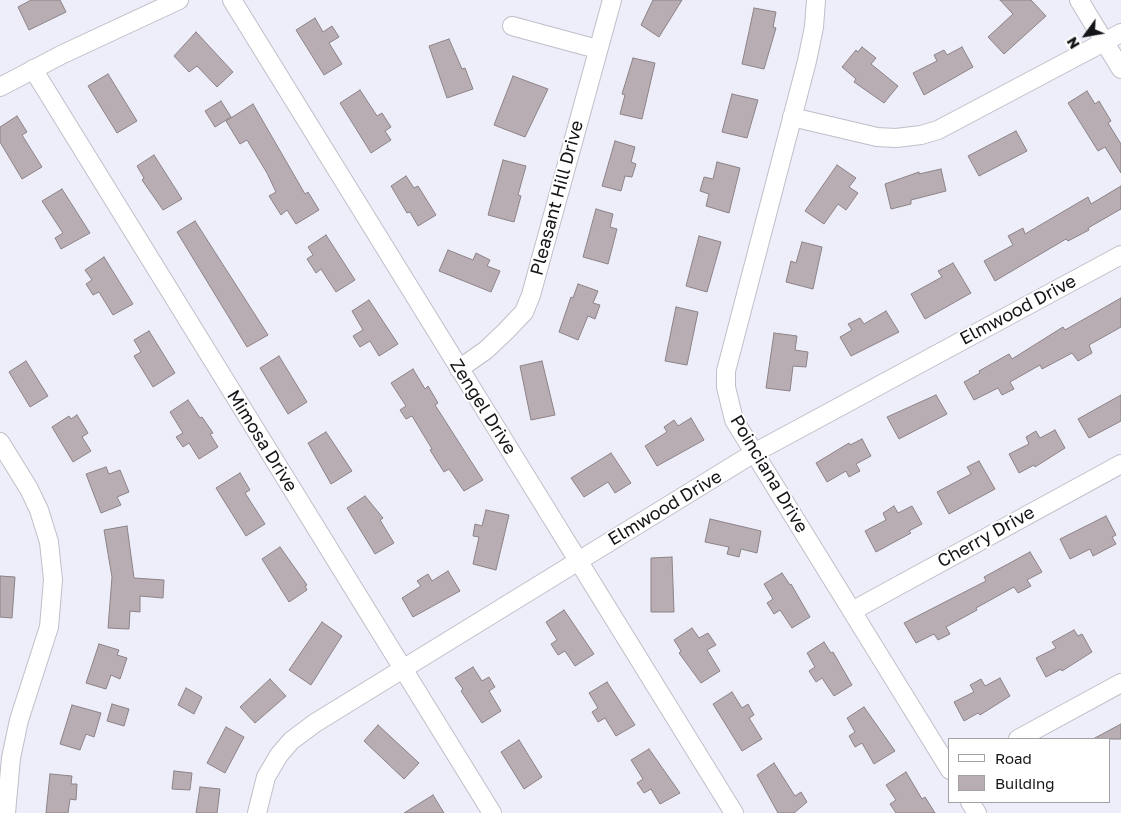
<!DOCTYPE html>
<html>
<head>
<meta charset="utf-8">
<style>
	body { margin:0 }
	#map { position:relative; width:1121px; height:813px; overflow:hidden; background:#edeef9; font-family:"Golos Text",sans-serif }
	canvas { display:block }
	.legend { position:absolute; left:948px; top:738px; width:162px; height:65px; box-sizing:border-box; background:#fff; border:1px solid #a1a1a3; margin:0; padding:6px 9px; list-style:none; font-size:15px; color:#141518 }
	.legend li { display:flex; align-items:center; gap:10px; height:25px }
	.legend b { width:25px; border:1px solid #a1a1a3 }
	.north { position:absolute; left:1061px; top:10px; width:50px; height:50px; -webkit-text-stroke:4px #fff; paint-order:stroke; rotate:238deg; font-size:14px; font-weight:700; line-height:20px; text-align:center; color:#141518 }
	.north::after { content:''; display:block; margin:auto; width:18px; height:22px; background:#141518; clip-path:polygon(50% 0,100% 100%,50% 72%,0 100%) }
</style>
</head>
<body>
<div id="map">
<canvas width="1121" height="813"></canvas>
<ul class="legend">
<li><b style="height:6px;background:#fff"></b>Road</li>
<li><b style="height:14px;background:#b8adb2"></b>Building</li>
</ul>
<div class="north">N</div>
</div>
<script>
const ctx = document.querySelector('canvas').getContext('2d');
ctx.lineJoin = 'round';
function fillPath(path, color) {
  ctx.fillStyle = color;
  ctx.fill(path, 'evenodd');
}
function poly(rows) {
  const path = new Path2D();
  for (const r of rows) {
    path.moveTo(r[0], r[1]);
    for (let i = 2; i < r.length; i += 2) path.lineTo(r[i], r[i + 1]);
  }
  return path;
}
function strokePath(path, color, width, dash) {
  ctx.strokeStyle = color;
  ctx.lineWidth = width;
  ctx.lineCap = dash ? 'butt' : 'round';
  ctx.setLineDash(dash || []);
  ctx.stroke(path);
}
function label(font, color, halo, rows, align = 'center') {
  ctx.font = font + ' "Golos Text",sans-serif';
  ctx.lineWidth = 4;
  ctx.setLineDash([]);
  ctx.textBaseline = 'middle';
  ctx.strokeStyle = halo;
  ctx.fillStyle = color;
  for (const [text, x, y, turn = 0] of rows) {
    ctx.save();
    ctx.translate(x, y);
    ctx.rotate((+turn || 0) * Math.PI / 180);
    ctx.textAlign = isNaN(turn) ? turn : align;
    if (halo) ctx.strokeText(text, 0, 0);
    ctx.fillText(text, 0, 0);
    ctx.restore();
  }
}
const building = poly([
	[31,0,60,0,66,12,29,30,18,7,31,0],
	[653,0,682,0,659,37,641,25,653,0],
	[1000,0,1031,0,1046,16,1004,54,988,37,1013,14,1000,0],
	[754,8,776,12,773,27,776,28,764,69,742,64,754,8],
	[315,18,323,32,332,26,339,37,329,43,342,64,324,75,296,30,315,18],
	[196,32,233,72,217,87,197,66,189,72,174,56,196,32],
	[449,39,462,69,465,68,473,89,447,98,429,46,449,39],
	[862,47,876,58,871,64,898,86,884,103,854,82,856,79,842,67,856,50,858,52,862,47],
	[962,47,973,67,924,95,913,73,937,61,934,55,944,50,947,55,962,47],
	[633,58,655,63,642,119,620,114,625,95,622,94,633,58],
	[108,74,137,121,117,133,88,86,108,74],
	[513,76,548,89,525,137,494,125,513,76],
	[360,90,377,116,382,113,391,127,385,131,391,140,371,153,340,103,360,90],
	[1087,91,1095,104,1099,101,1111,121,1108,123,1121,144,1121,173,1105,147,1098,151,1068,103,1087,91],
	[732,94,758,100,747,138,722,132,732,94],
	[221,101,231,117,215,127,205,111,221,101],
	[253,104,305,194,308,192,319,210,296,224,287,210,281,215,269,196,276,192,267,173,247,140,240,144,226,121,253,104],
	[17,116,27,132,22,135,42,167,22,179,0,142,0,127,17,116],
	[1016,131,1027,151,979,176,968,156,1016,131],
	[615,141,635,147,631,162,636,164,632,177,625,176,621,191,602,186,615,141],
	[154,155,182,199,163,210,142,180,144,178,137,166,154,155],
	[503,160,526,166,518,195,521,196,514,222,488,215,503,160],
	[717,162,740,168,729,213,706,206,709,194,700,191,704,177,713,179,717,162],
	[837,165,856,178,849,187,858,193,846,210,838,204,824,224,805,211,837,165],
	[941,169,946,191,911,200,911,204,891,209,885,184,919,172,919,174,941,169],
	[406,176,414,188,418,186,436,215,418,226,410,212,407,213,391,186,406,176],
	[1121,186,1121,209,1088,228,1089,230,1068,241,1066,239,995,281,984,261,1013,245,1008,236,1023,228,1025,234,1088,197,1091,204,1121,186],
	[62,189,90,233,61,249,55,238,63,233,42,201,62,189],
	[596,209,613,214,610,227,617,229,608,264,583,257,596,209],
	[195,221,268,335,247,347,177,232,195,221],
	[326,235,355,280,336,292,321,269,316,273,307,259,313,255,308,247,326,235],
	[699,236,721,242,707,292,686,286,699,236],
	[802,242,822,247,813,289,786,282,791,261,796,263,802,242],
	[448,250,473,260,476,253,490,260,487,266,500,271,491,292,439,271,448,250],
	[104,257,133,304,113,315,99,292,93,295,86,284,92,280,85,270,104,257],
	[953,263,971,293,925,319,911,294,942,277,938,271,953,263],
	[578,284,598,291,593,303,600,305,595,319,588,316,578,340,559,332,571,297,573,298,578,284],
	[1121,298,1121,327,1089,345,1092,353,1078,361,1072,353,1042,369,1040,365,1010,382,1014,389,1002,395,998,388,974,400,964,382,980,373,979,371,1009,354,1012,359,1063,327,1065,330,1121,298],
	[369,300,398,344,379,356,370,341,360,347,353,336,363,330,352,311,369,300],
	[676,307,698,312,687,365,665,361,676,307],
	[886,311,899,332,851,356,840,337,852,330,848,324,860,318,864,324,886,311],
	[149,331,175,373,153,387,134,356,141,352,134,340,149,331],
	[774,333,797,336,795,350,808,352,806,367,793,366,790,391,766,388,774,333],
	[279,356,307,402,288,414,260,368,279,356],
	[26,361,48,396,30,407,9,372,26,361],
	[542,361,555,415,531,420,520,366,542,361],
	[413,369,425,389,428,386,438,403,435,405,483,480,464,491,449,469,444,472,430,450,432,449,412,416,406,419,400,410,406,406,391,383,413,369],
	[936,395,947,414,899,439,887,417,936,395],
	[1121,395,1121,421,1089,438,1078,419,1121,395],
	[188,400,200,418,202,417,213,433,210,434,218,447,199,459,189,443,183,447,176,437,183,433,170,412,188,400],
	[77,415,88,433,82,437,91,451,73,462,52,427,69,416,71,419,77,415],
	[691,418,704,440,657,466,645,446,667,432,664,427,674,420,678,426,691,418],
	[1055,430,1065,448,1035,467,1034,465,1019,473,1009,454,1029,444,1026,437,1036,431,1040,438,1055,430],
	[326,432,352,471,331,484,308,443,326,432],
	[862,439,871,456,856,464,860,471,849,477,846,471,827,482,816,463,849,443,850,445,862,439],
	[611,453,631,483,615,493,608,482,584,497,571,478,611,453],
	[979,461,995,489,949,514,937,492,971,474,967,467,979,461],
	[106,467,109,474,120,470,129,492,117,497,121,505,101,513,86,474,106,467],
	[240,473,250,490,245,493,265,524,246,536,216,488,240,473],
	[365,496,383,518,380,520,394,543,375,554,347,508,365,496],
	[894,506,898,513,912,506,922,524,909,531,911,533,876,552,865,531,886,520,883,513,894,506],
	[486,510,509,515,496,570,473,564,479,537,473,536,475,524,482,526,486,510],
	[1106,516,1116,535,1112,537,1116,544,1093,556,1090,549,1070,559,1060,539,1106,516],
	[710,519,761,531,757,553,741,549,739,557,727,554,729,547,705,542,710,519],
	[127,526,134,578,164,580,163,598,140,596,140,612,130,611,129,629,108,628,112,577,104,530,127,526],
	[280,547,307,585,305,586,307,590,289,602,262,559,280,547],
	[1030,552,1042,572,1027,580,1031,586,1018,593,1014,587,976,608,977,610,946,627,950,634,938,640,934,634,916,643,904,623,986,581,984,577,1030,552],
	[672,557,674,612,651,612,651,558,672,557],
	[448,571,460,591,413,617,402,598,421,586,417,581,428,574,432,581,448,571],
	[782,573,790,585,791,584,810,617,792,628,780,610,774,614,767,603,773,599,764,584,782,573],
	[0,576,15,577,12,618,0,617,0,576],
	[564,610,594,654,575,666,565,651,558,655,551,644,557,640,546,622,564,610],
	[322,622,342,636,311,685,289,670,322,622],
	[692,628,699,638,708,633,716,645,707,650,720,671,701,683,679,653,681,651,674,640,692,628],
	[1074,630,1078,636,1082,634,1092,652,1062,671,1061,669,1046,677,1036,658,1056,648,1052,642,1074,630],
	[824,642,831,653,833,652,852,685,834,696,822,678,816,682,809,671,815,667,807,653,824,642],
	[99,644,119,650,117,655,127,658,120,679,111,675,106,689,86,683,99,644],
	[473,667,482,681,489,677,495,687,489,691,501,711,482,723,461,691,463,689,455,678,473,667],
	[1000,678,1010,696,980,715,978,713,964,721,954,702,974,692,970,685,981,679,985,686,1000,678],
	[270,679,286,696,255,723,240,707,270,679],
	[607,682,635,725,616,736,605,718,598,722,592,712,598,708,589,693,607,682],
	[186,688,202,697,194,714,178,705,186,688],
	[732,692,742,708,748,704,754,715,749,718,762,739,742,751,713,704,732,692],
	[112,704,129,709,124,726,107,721,112,704],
	[72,705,101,713,94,737,86,734,80,750,60,744,72,705],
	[864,707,895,751,874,764,862,743,855,747,849,736,855,732,847,718,864,707],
	[1121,724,1121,739,1093,739,1121,724],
	[378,725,419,763,404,779,364,741,378,725],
	[226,727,244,737,225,773,207,763,226,727],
	[519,740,542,777,524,789,501,752,519,740],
	[649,749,680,793,660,804,651,789,644,793,637,783,643,779,631,760,649,749],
	[774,763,795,796,801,792,807,802,794,813,778,813,757,775,774,763],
	[174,771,192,773,190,790,172,789,174,771],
	[906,772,922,799,925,797,935,813,896,813,890,804,896,800,886,785,906,772],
	[50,774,72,776,71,784,77,784,76,800,70,799,68,813,46,813,50,774],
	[200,787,220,789,217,813,196,813,200,787],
	[433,795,444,813,404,813,433,795]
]);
const minor = poly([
	[232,0,734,813],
	[816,0,814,27,807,61,726,371,726,387,734,420,950,770],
	[1079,0,1121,69],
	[512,26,597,49],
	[33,69,492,813],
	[0,87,63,54,179,0],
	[792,117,877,137,896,138,921,135,938,130,1121,33],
	[459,369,486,350,506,331,524,312,531,295,612,0],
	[0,442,29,489,39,510,49,542,53,580,49,627,19,720,11,758,6,813],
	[852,611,1121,464],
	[1018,739,1121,683],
	[970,802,977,813],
	[257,813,266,777,279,755,291,741,315,723,754,453,1121,255]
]);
const streetNames = [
	["Pleasant Hill Drive",557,198,-75],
	["Elmwood Drive",1018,310,-28],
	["Zengel Drive",483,407,58],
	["Mimosa Drive",262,441,58],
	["Poinciana Drive",769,474,59],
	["Elmwood Drive",665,508,-31],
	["Cherry Drive",986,537,-29]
];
fillPath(building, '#b8adb2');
strokePath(building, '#8c8287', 1);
strokePath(minor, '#bebfc9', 20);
strokePath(minor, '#fff', 18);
label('18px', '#141518', '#fff', streetNames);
</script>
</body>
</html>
